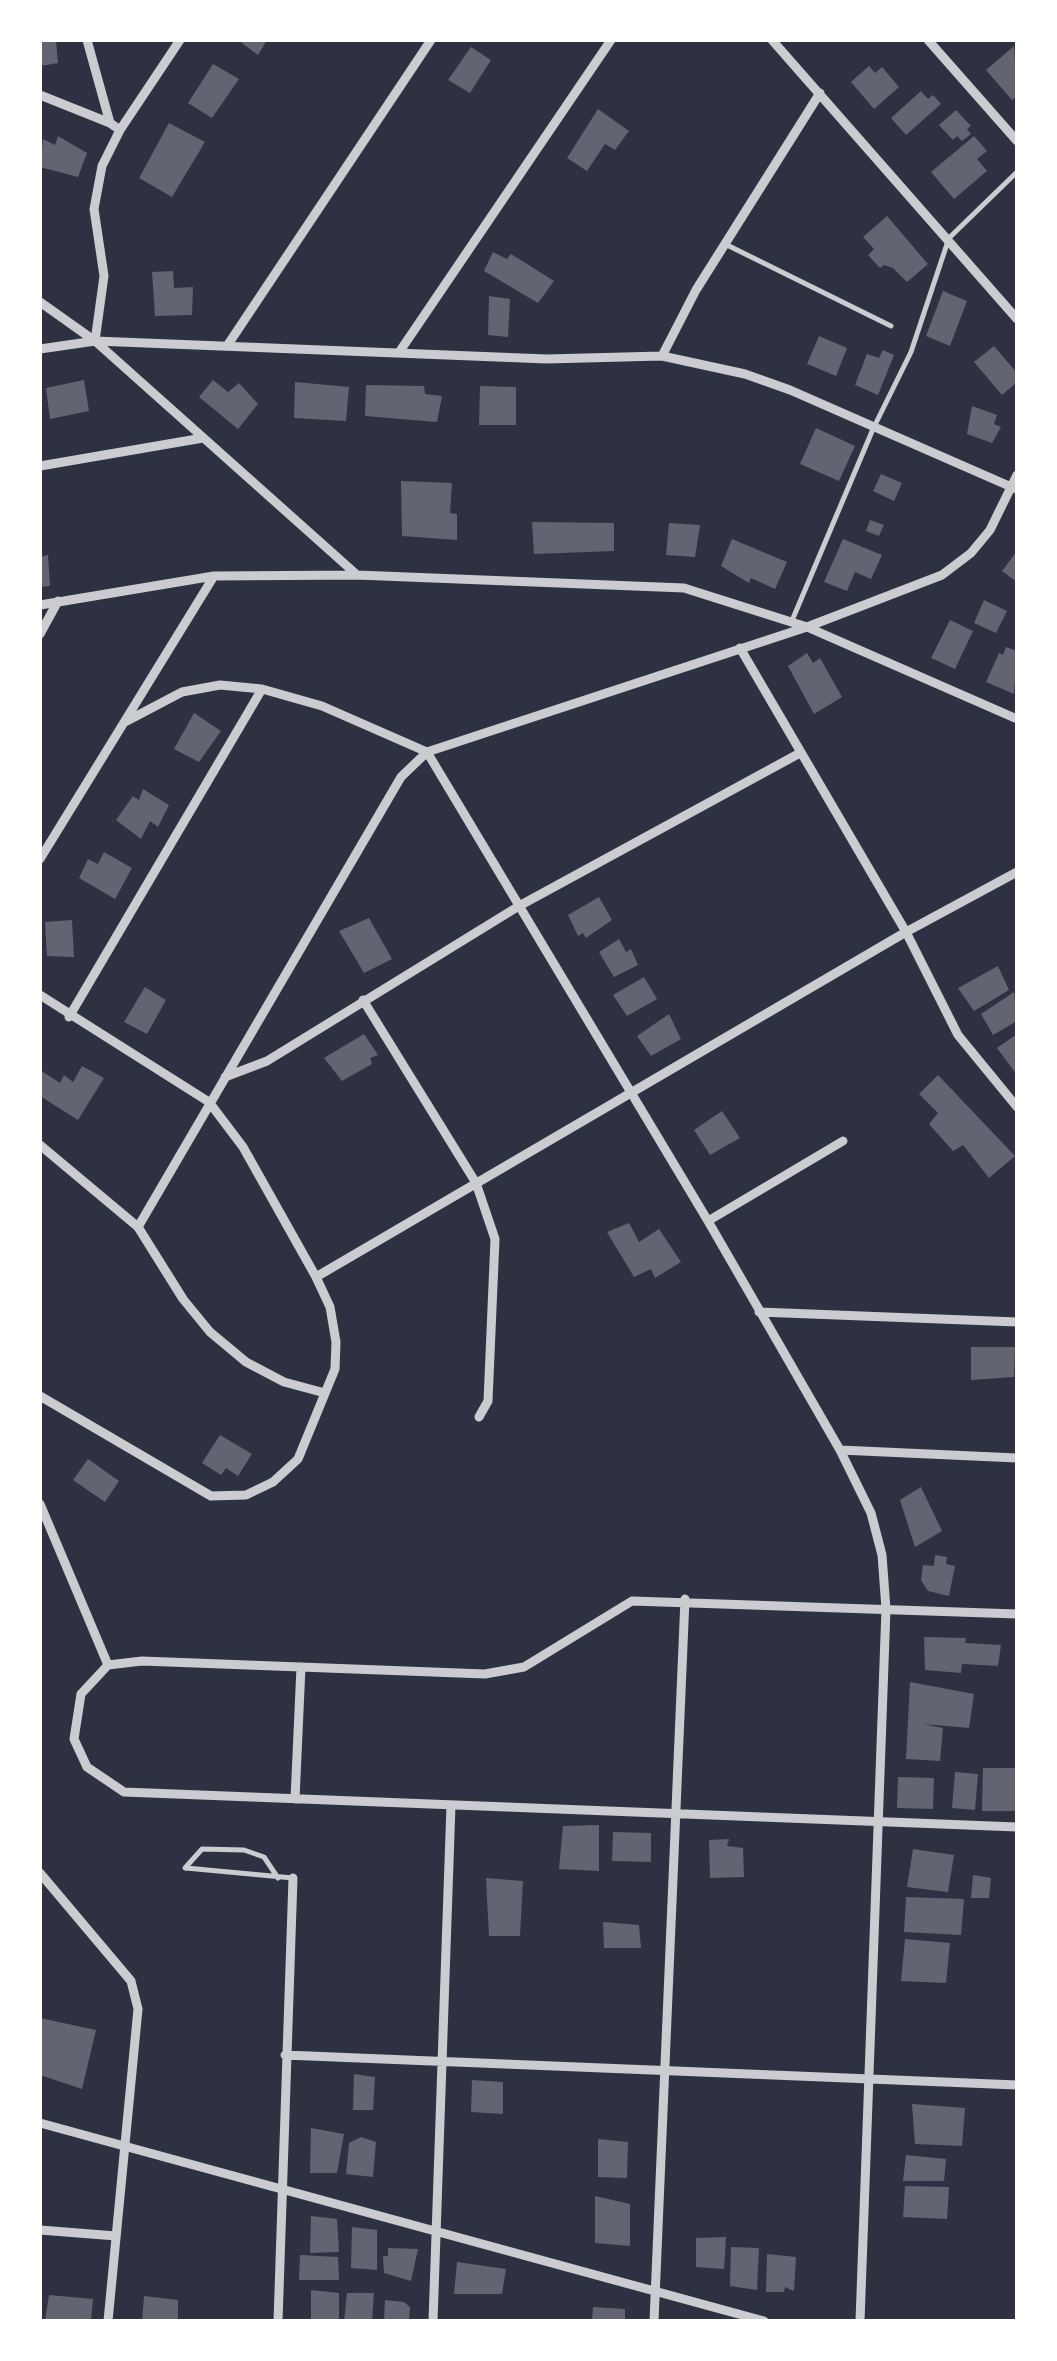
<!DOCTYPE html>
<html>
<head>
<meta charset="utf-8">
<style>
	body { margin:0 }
	#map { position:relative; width:1057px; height:2361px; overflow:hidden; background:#2d3142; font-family:Raleway,sans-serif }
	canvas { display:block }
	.frame { position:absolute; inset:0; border:42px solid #fff; pointer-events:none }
</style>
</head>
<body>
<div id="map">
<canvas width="1057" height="2361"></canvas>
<div class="frame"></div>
</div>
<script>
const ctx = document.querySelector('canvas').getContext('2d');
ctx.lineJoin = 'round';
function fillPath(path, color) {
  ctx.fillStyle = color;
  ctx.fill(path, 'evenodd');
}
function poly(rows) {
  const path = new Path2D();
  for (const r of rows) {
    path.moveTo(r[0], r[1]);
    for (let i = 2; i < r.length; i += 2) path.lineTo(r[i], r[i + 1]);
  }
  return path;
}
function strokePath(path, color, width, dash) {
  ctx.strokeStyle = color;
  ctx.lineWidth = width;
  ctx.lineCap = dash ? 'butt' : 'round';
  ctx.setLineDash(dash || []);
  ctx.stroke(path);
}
const building = poly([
	[40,40,56,40,58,63,40,66],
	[238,40,267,40,258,55],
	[1014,46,1017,96,1012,100,986,70],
	[471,47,491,60,470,93,448,80],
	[213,64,239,79,212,118,188,103],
	[869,66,875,73,882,67,899,87,874,109,851,82],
	[921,91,928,99,933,95,941,104,906,135,891,118],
	[598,109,629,131,615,150,605,144,587,171,567,158],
	[956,110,971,126,967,129,971,134,962,141,957,136,953,140,939,125],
	[169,123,205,142,172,197,139,178],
	[58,136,87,153,78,177,40,167,43,139,55,145],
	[974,136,987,151,977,159,987,171,954,199,931,172],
	[887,216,928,264,907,282,893,268,884,265,880,268,868,255,874,249,863,237],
	[493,252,507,259,511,254,554,281,538,303,484,271],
	[173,271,174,288,193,287,192,315,155,316,152,272],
	[943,291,967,301,950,346,926,336],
	[489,296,510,299,508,337,488,335],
	[819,336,847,348,836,376,807,364],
	[994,346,1017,373,1017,382,1002,395,974,362],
	[883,350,894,355,878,395,855,385,867,354,879,358],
	[84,380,89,411,50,419,46,388],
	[213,380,228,392,239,383,258,404,238,429,199,397],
	[295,382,349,387,346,421,294,418],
	[366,385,424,386,425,394,442,396,437,422,365,416],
	[480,386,516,387,516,425,479,425],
	[972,406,997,415,994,424,1001,427,992,443,967,434],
	[816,428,855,446,839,481,800,464],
	[881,474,902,483,894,501,873,491],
	[401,481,452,483,450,513,457,514,457,540,402,536],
	[870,520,884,525,879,536,866,531],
	[532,522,614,523,614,551,534,554],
	[669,523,700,525,695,557,666,555],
	[732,539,787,562,775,589,751,578,749,583,721,566],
	[843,539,882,555,871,579,855,572,847,591,824,582],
	[1017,551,1017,582,1002,571],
	[48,555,50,586,40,587,40,557],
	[984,600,1007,611,996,633,974,623],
	[950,620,973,631,955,669,931,658],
	[1006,647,1017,651,1014,694,986,682,999,653,1003,655],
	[807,653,813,663,820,658,842,697,814,714,788,666],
	[194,713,221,731,199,762,174,749],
	[143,789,169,805,158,827,150,821,141,839,116,820,133,796,139,800],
	[104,852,132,868,115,899,79,878,88,859,98,864],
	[599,897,612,920,586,938,583,933,578,936,568,915],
	[369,918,392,959,364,973,339,931],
	[72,920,74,957,47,956,45,922],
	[619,939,626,952,631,949,638,965,614,977,599,952],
	[998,966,1009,990,974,1011,958,988],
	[644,977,657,999,627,1016,613,995],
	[145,987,166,1000,147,1034,124,1022],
	[1014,992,1017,1021,993,1035,981,1014],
	[669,1014,681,1039,651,1056,637,1036],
	[364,1034,378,1055,370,1058,372,1064,342,1081,324,1058],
	[1017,1034,1017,1075,997,1048],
	[82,1066,104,1078,78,1120,40,1096,40,1070,60,1083,64,1075,73,1082],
	[938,1075,1015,1156,989,1178,963,1145,953,1151,929,1124,938,1113,919,1094],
	[722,1111,740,1138,710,1155,694,1130],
	[629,1223,639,1242,659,1229,681,1262,655,1278,651,1269,634,1277,607,1232],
	[971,1347,1015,1347,1014,1377,971,1380],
	[220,1435,252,1454,238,1476,226,1468,221,1475,202,1463],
	[88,1459,119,1481,105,1502,73,1480],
	[921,1487,942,1531,915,1547,900,1500],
	[935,1555,947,1557,946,1564,955,1566,949,1596,928,1591,921,1580,923,1565,934,1566],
	[924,1637,966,1638,965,1643,1001,1645,998,1666,962,1664,961,1673,925,1670],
	[910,1682,974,1694,969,1728,923,1724,943,1728,940,1761,906,1759],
	[983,1768,1016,1768,1015,1811,982,1811],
	[955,1772,978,1774,975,1810,952,1808],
	[898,1777,934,1778,933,1809,897,1808],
	[599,1825,599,1871,559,1869,563,1826],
	[613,1832,651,1833,651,1862,612,1861],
	[729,1839,727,1846,743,1848,744,1877,710,1878,709,1840],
	[913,1849,954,1855,948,1892,907,1887],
	[973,1875,991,1878,989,1898,971,1898],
	[486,1878,523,1881,520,1936,489,1936],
	[906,1897,964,1899,961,1935,904,1932],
	[603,1922,639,1925,641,1948,604,1948],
	[905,1939,950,1943,946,1983,901,1981],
	[40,2018,96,2030,82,2089,40,2075],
	[354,2074,375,2077,373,2110,353,2110],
	[472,2080,503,2082,503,2114,471,2112],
	[912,2104,965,2108,962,2146,915,2144],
	[311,2128,344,2134,337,2173,310,2173],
	[361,2137,376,2142,373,2177,346,2174,349,2143],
	[598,2139,628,2142,627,2178,598,2177],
	[906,2155,946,2159,944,2181,903,2181],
	[905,2186,949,2187,947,2219,903,2217],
	[595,2196,630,2204,630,2246,595,2243],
	[311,2216,337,2219,339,2252,310,2253],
	[352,2227,377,2230,377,2270,351,2268],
	[726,2237,724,2269,696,2267,696,2238],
	[731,2247,759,2248,757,2290,730,2286],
	[388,2248,418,2249,411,2281,384,2273,383,2256,388,2256],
	[767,2254,796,2257,794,2291,785,2287,784,2292,766,2292],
	[300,2255,338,2257,339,2280,299,2280],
	[457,2262,506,2269,502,2294,454,2294],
	[311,2290,339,2293,339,2321,311,2321],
	[347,2293,374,2293,372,2321,344,2321],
	[49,2295,93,2299,91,2321,45,2321],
	[144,2296,178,2300,178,2321,142,2321],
	[385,2300,404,2302,410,2307,409,2321,384,2321],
	[593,2307,625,2309,625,2321,592,2321]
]);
const service = poly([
	[725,244,891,326],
	[791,623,873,429,911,352,949,238,1017,172],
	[185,1868,202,1849,244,1850,264,1857,278,1878],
	[186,1868,293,1878]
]);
const minor = poly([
	[87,40,110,123,120,130,102,166,94,209,104,276,95,341],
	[772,40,1017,319],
	[928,40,1017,141],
	[40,95,110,123],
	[120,130,180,40],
	[40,302,95,341,356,574],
	[227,346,431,40],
	[40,349,95,341,547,359,662,356,745,374,790,390,1016,489],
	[400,351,611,40],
	[662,356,696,290,820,93],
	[40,466,203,438],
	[40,605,214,576,357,575,684,588,807,627,1017,719],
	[40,634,58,601],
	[740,648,906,932,958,1035,1017,1107],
	[125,722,182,692,220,685,262,689,322,706,427,752],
	[427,752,708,1221,840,1450,871,1513,882,1555,886,1609,860,2321],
	[40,859,214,576],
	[40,995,209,1102,243,1147,316,1277,330,1307,336,1342,335,1369,298,1459,273,1482,246,1495,211,1496,40,1396],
	[363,1000,476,1183,495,1239,488,1401,479,1417],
	[69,1017,262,689],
	[225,1077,267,1061,519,906,800,753],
	[40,1145,138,1227,183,1299,210,1332,246,1362,284,1382,325,1393],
	[708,1221,843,1141],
	[138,1227,401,777,427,752,807,627,942,575,971,553,990,530,1017,475],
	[316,1277,906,932,1017,872],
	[759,1312,1017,1322],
	[840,1450,1017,1458],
	[40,1504,108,1665],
	[108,1665,81,1694,74,1739,87,1767,124,1792,1017,1827],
	[108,1665,142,1661,485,1674,524,1667,632,1601,1017,1614],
	[295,1799,301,1667],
	[40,1873,131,1981,138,2009,108,2321],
	[285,2055,1017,2085],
	[40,2123,764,2321],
	[40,2230,116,2236],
	[278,2321,293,1878],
	[433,2321,451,1805],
	[654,2321,685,1599]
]);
fillPath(building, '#626471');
strokePath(service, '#caccd0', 5);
strokePath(minor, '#caccd0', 9);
</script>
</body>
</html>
